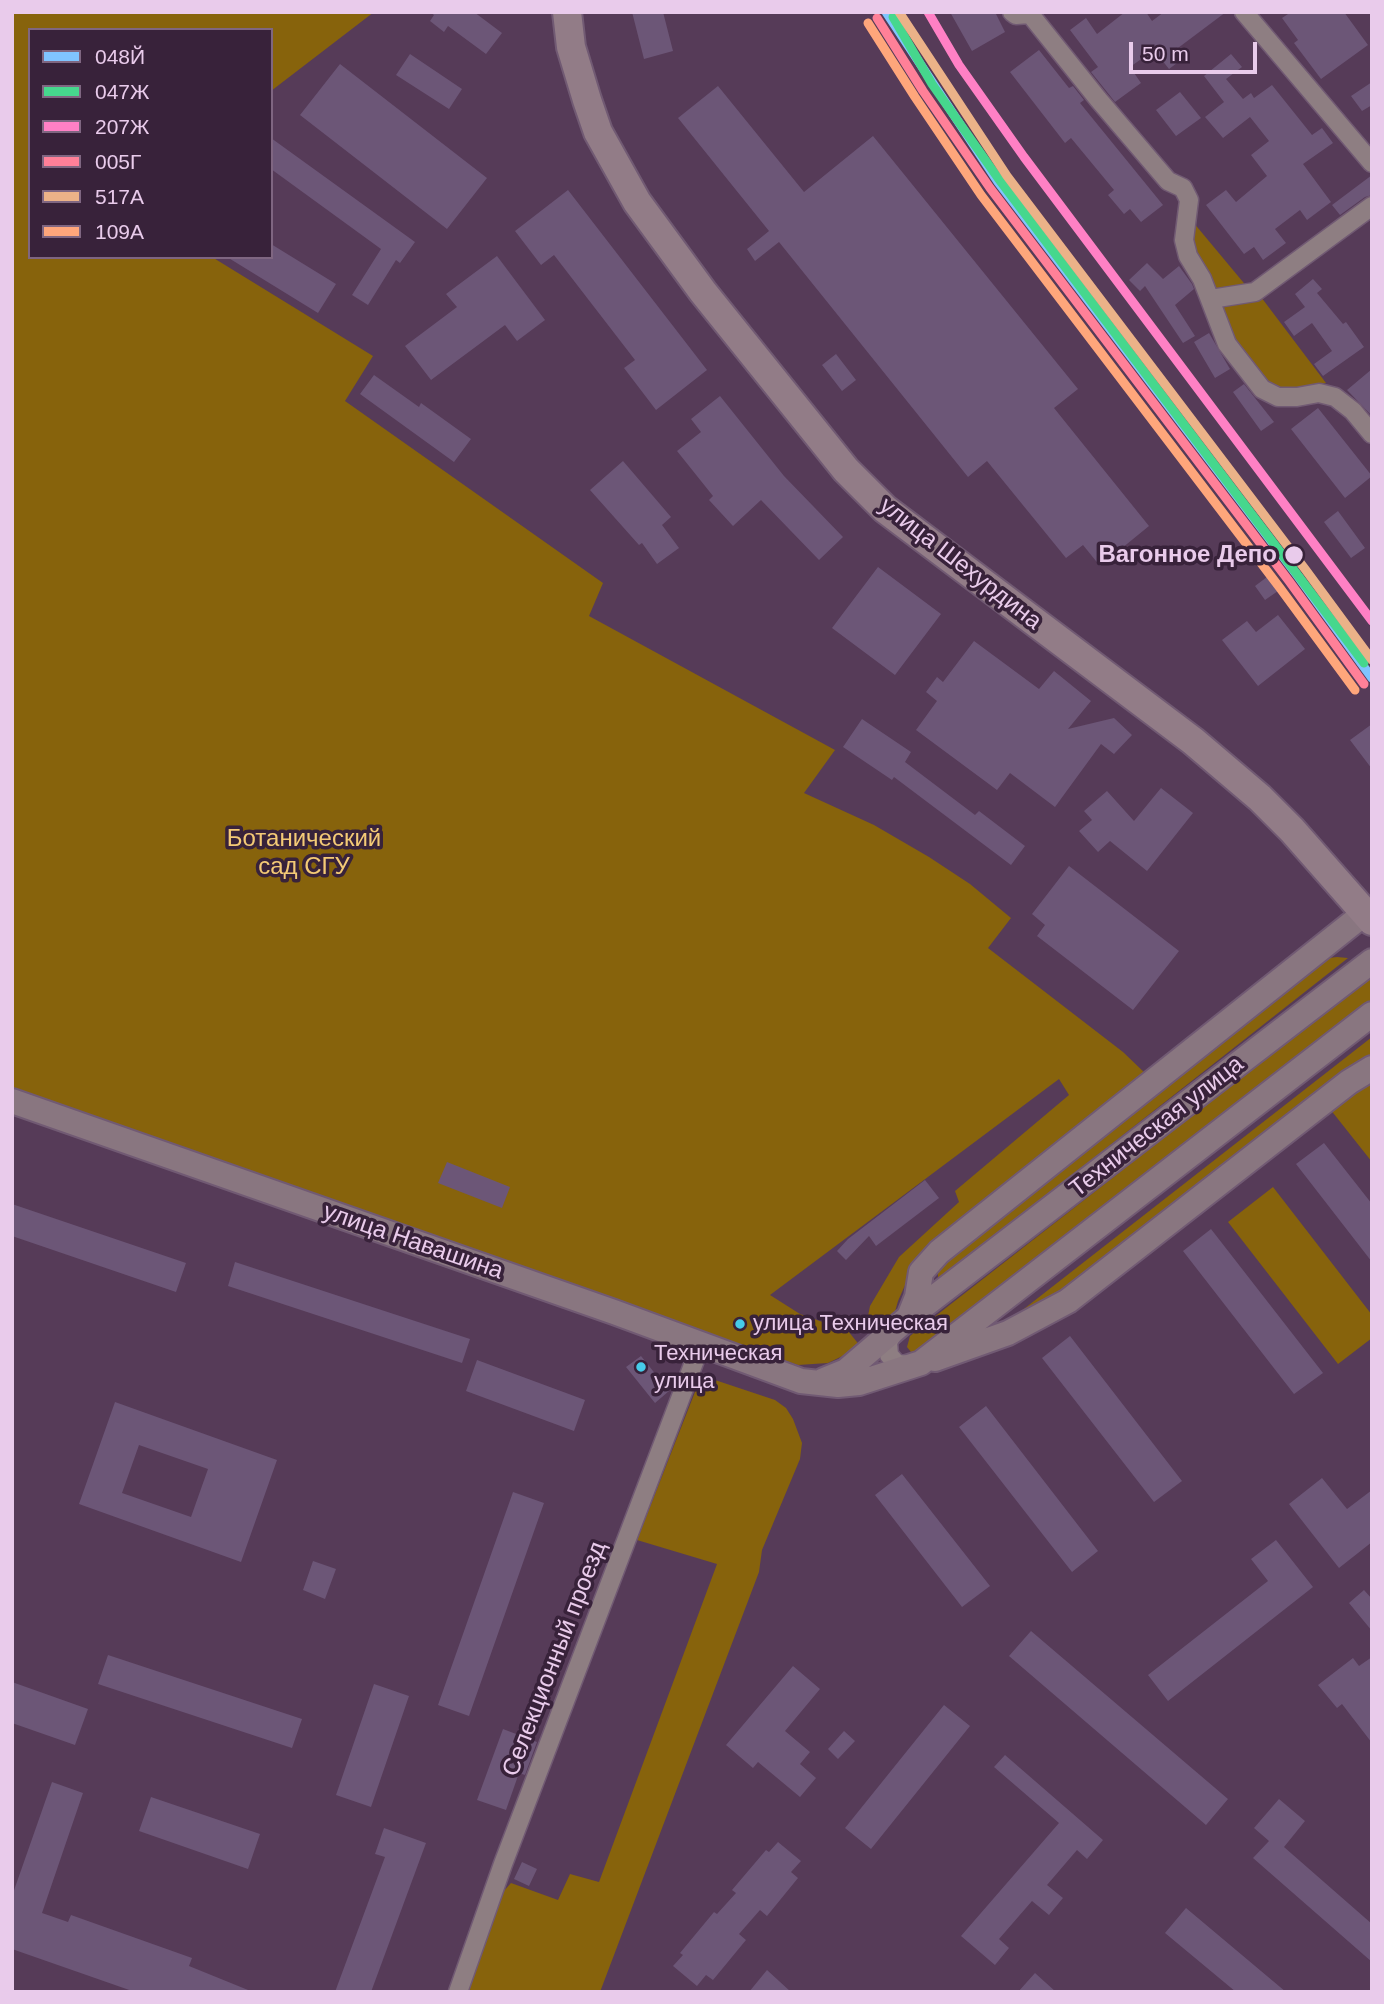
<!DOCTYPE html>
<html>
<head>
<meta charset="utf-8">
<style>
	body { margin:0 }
	#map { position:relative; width:1384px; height:2004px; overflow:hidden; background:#563b58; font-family:Helvetica,sans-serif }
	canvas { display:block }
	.frame { position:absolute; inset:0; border:14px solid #e9cbeb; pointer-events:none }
	.legend { position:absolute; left:28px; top:28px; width:245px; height:231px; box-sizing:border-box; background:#38223a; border:2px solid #7f6681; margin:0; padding:9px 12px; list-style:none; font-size:21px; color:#e9cbeb }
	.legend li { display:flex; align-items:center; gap:14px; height:35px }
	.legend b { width:35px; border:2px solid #7f6681 }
	.scale { position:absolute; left:1129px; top:42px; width:128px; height:32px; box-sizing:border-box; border:4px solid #e9cbeb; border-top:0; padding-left:9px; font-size:21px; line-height:24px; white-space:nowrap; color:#e9cbeb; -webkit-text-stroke:5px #38223a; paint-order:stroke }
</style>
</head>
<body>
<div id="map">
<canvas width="1384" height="2004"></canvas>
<div class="frame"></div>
<ul class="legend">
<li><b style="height:9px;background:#80c4ff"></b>048Й</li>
<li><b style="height:9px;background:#46d78d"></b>047Ж</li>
<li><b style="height:9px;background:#ff80c5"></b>207Ж</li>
<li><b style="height:9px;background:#ff8098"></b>005Г</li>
<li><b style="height:9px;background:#ebb288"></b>517А</li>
<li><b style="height:9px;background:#fea67b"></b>109А</li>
</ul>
<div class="scale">50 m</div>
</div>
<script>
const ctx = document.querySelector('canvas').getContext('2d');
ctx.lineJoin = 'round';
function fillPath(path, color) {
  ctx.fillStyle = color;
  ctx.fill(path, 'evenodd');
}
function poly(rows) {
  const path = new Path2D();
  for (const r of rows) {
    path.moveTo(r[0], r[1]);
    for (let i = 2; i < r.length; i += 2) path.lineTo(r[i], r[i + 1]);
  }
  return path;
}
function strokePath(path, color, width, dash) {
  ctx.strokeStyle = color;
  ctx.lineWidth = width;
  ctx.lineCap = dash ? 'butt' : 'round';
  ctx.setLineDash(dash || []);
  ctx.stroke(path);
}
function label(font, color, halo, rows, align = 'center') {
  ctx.font = font + ' Helvetica,sans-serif';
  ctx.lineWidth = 7;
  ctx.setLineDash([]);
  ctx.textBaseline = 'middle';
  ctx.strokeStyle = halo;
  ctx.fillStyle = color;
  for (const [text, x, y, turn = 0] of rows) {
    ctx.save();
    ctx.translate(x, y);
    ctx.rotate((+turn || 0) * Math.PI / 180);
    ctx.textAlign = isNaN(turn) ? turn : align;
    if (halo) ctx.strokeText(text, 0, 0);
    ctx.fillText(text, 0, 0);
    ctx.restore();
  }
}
const green = poly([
	[12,12,374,12,271,91,271,30,30,30,30,257,212,257,373,356,345,401,603,583,589,616,835,750,804,793,874,825,929,857,970,884,1011,918,988,948,1123,1052,1148,1076,914,1265,898,1301,892,1322,881,1333,868,1316,870,1306,899,1257,959,1202,955,1191,1069,1095,1059,1079,770,1295,800,1314,848,1331,861,1347,828,1363,798,1365,12,1088],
	[1193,222,1248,288,1261,297,1326,383,1283,391,1267,385,1235,344,1191,249],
	[1337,957,1348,958,940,1279,938,1277,938,1270,949,1257,1329,958],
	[1372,975,1372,1000,919,1352,911,1352,907,1347,910,1336],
	[1372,1037,1372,1056,1065,1295,1011,1319],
	[1372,1075,1372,1162,1330,1109],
	[1273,1187,1372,1315,1372,1338,1338,1364,1228,1222],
	[712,1379,775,1400,786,1408,793,1419,802,1443,800,1459,762,1550,759,1572,600,1992,468,1992,503,1892,511,1883,558,1900,570,1874,599,1882,717,1564,637,1540,695,1392,702,1383]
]);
const building = poly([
	[430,12,474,12,502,33,486,54,448,26,444,32,430,21,434,15],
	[632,12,663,12,673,51,644,59],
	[950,12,995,12,1005,32,972,51],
	[1125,12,1146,12,1152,21,1164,12,1226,12,1174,51,1181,60,1169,69,1154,50,1130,67,1141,83,1115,102,1091,72,1098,67,1070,30,1086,18,1097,34],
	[1291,12,1344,12,1368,45,1321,79,1294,43,1298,40,1282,18],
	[1039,50,1069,88,1073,86,1084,100,1080,103,1163,205,1141,222,1130,209,1124,214,1108,195,1114,190,1071,138,1065,143,1010,72],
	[410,54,462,89,449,109,396,75],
	[1231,54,1242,67,1226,79,1243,99,1251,93,1254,98,1272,85,1312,135,1322,128,1333,143,1303,164,1331,202,1307,220,1300,210,1275,229,1286,243,1263,260,1254,247,1244,254,1206,205,1226,190,1236,202,1267,176,1251,155,1269,141,1250,117,1223,138,1205,117,1224,102,1204,76],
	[340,64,487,178,447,229,300,115],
	[1372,82,1372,105,1362,111,1351,96],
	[718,86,804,192,873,136,1078,389,1054,408,1149,526,1100,566,1083,545,1066,558,987,461,968,477,779,242,755,261,747,249,769,231,678,118],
	[1180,92,1201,118,1176,136,1156,110],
	[271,138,415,242,400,263,396,260,368,305,352,295,381,249,271,169],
	[1372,175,1372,195,1365,197,1340,215,1332,205],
	[568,190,707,370,656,410,624,368,635,360,554,255,541,265,515,231],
	[271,244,336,284,318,313,227,257,271,257],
	[497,256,545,320,517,341,505,325,431,380,405,346,457,307,446,294],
	[1147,263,1163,279,1179,266,1192,284,1194,289,1175,305,1195,336,1183,343,1145,286,1140,291,1129,280],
	[1313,279,1322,289,1317,293,1343,324,1346,322,1364,347,1323,376,1314,364,1332,351,1312,323,1294,336,1284,322,1305,307,1295,294],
	[1209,333,1230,369,1215,378,1194,342],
	[836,354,856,380,842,391,822,365],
	[1372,369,1372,416,1347,390],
	[374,375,419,407,421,403,471,439,454,462,360,394],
	[1244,384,1274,422,1261,431,1233,392],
	[720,396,784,476,843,537,819,560,761,500,733,526,709,500,713,496,677,451,701,432,691,419],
	[1318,408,1372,476,1345,498,1291,429],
	[623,461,671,517,662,525,679,548,657,564,642,543,639,545,590,490],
	[1338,511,1365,548,1351,558,1324,522],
	[878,567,941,614,895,675,832,628],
	[1267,577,1278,591,1265,600,1255,586],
	[1278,615,1305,649,1258,686,1222,640,1247,621,1256,632],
	[974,641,1039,689,1054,671,1091,701,1068,729,1114,718,1132,735,1114,754,1101,744,1055,807,1010,773,997,790,916,730,937,701,926,692,937,677,943,682],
	[862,719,911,752,905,762,975,815,979,811,1025,846,1011,865,894,777,892,780,843,747],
	[1372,724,1372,769,1350,740],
	[1161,788,1193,813,1147,871,1110,841,1098,852,1079,831,1092,820,1084,811,1107,791,1134,821],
	[1069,866,1179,951,1133,1010,1037,936,1045,925,1032,914],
	[1324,1143,1372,1204,1372,1262,1296,1164],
	[447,1162,510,1187,502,1208,438,1183],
	[925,1180,939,1198,876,1246,869,1236,846,1260,837,1251,848,1239],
	[12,1204,186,1263,176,1292,12,1236],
	[1211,1229,1323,1373,1294,1394,1183,1251],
	[235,1262,470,1339,462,1363,228,1286],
	[1070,1336,1182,1481,1154,1502,1042,1358],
	[641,1356,669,1391,655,1403,626,1367],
	[477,1360,585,1400,574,1431,466,1391],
	[115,1402,277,1460,241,1562,79,1504],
	[139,1445,208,1469,191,1517,122,1493],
	[986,1406,1098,1551,1072,1572,959,1427],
	[902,1474,990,1586,962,1607,875,1495],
	[1322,1478,1347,1509,1372,1490,1372,1542,1339,1568,1289,1504],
	[513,1492,544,1503,469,1716,438,1705],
	[1276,1540,1313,1587,1168,1701,1148,1675,1268,1581,1251,1559],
	[313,1561,336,1569,325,1599,303,1590],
	[1364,1590,1372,1599,1372,1631,1349,1603],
	[1031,1631,1228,1799,1206,1825,1009,1656],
	[108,1655,302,1719,292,1748,98,1684],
	[1372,1657,1372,1743,1342,1704,1337,1708,1318,1685,1353,1658,1359,1666],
	[793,1666,820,1689,785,1731,810,1752,800,1764,816,1778,800,1797,758,1762,753,1768,726,1745],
	[12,1682,88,1709,75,1745,12,1723],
	[374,1684,409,1696,371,1807,336,1795],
	[944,1705,970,1726,871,1849,845,1828],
	[503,1729,537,1742,525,1775,519,1773,506,1810,477,1800],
	[844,1731,855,1741,838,1759,828,1749],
	[1005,1755,1103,1840,1087,1859,1077,1850,1047,1885,1063,1898,1049,1915,1032,1901,999,1939,1009,1948,995,1965,961,1936,1059,1823,994,1767],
	[52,1782,83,1793,42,1913,68,1922,71,1915,192,1958,189,1966,253,1992,135,1992,12,1949,12,1896],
	[151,1797,260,1834,248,1869,139,1831],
	[1279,1799,1305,1821,1284,1847,1372,1924,1372,1962,1253,1858,1269,1841,1254,1828],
	[384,1828,426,1843,371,1992,335,1992,385,1857,375,1854],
	[778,1842,801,1861,791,1872,798,1878,767,1916,760,1910,739,1934,746,1940,713,1980,706,1975,697,1986,673,1966,683,1955,680,1953,714,1912,717,1914,736,1893,732,1890,766,1850,769,1852],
	[522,1862,537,1869,529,1886,514,1879],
	[1186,1908,1286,1992,1236,1992,1165,1933],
	[767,1970,791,1992,749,1992],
	[1035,1973,1056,1992,1018,1992]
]);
const minor = poly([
	[1012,12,1016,15,1030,14,1098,99,1168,181,1183,188,1189,200,1184,240,1188,256,1202,279,1227,344,1262,389,1278,397,1297,397,1319,393,1335,397,1353,411,1372,434],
	[1244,12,1372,163],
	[1211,299,1255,292,1372,206],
	[895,1330,888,1342,889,1355,897,1364,913,1365],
	[458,1992,503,1864,701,1344]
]);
const secondary = poly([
	[12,1101,614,1312,801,1381,838,1385,859,1383,921,1363,1372,1014],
	[909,1317,917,1297,921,1272,939,1252,1365,913],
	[935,1359,1008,1333,1068,1301,1349,1082,1372,1068],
	[824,1380,846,1371,909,1317,1372,961]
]);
const primary = poly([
	[567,12,571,47,587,100,598,132,637,202,703,292,846,470,885,509,1193,741,1260,798,1292,830,1372,921]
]);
const rail1 = poly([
	[886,12,998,182,1297,575,1372,678]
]);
const rail2 = poly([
	[893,17,932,84,998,178,1364,663]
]);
const rail3 = poly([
	[928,12,959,65,1024,157,1372,621]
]);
const rail4 = poly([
	[877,18,923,91,990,188,1289,581,1364,684]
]);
const rail5 = poly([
	[899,12,1007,176,1305,569,1372,660]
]);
const rail6 = poly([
	[868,23,915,97,981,195,1280,588,1355,690]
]);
const markers = [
	[1294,555,10,"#e9cbeb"],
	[740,1324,6,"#46cce9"],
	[641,1367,6,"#46cce9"]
];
const busNames = [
	["улица Техническая",753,1324],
	["Техническая",654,1354],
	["улица",654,1382]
];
const stopNames = [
	["Вагонное Депо",1277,555]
];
const streetNames = [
	["улица Шехурдина",960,564,38],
	["Техническая улица",1157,1127,-38],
	["улица Навашина",413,1242,19],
	["Селекционный проезд",555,1659,-69]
];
const parkNames = [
	["Ботанический",304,839],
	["сад СГУ",304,867]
];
fillPath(green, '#87630c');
fillPath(building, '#6c5677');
strokePath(minor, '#715a73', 21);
strokePath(secondary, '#715a73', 28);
strokePath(primary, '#715a73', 32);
strokePath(minor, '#8e7e82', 18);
strokePath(secondary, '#897680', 24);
strokePath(primary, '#927c87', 28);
strokePath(rail1, '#80c4ff', 9);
strokePath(rail2, '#46d78d', 9);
strokePath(rail3, '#ff80c5', 9);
strokePath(rail4, '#ff8098', 9);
strokePath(rail5, '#ebb288', 9);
strokePath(rail6, '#fea67b', 9);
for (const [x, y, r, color] of markers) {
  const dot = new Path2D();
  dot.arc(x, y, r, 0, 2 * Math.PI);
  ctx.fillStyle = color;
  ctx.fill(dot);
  strokePath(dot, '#38223a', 2.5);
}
label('22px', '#e9cbeb', '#38223a', busNames, 'left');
label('bold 24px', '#e9cbeb', '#38223a', stopNames, 'right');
label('24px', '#e9cbeb', '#38223a', streetNames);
label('24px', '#f4ca76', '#38223a', parkNames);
</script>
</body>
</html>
